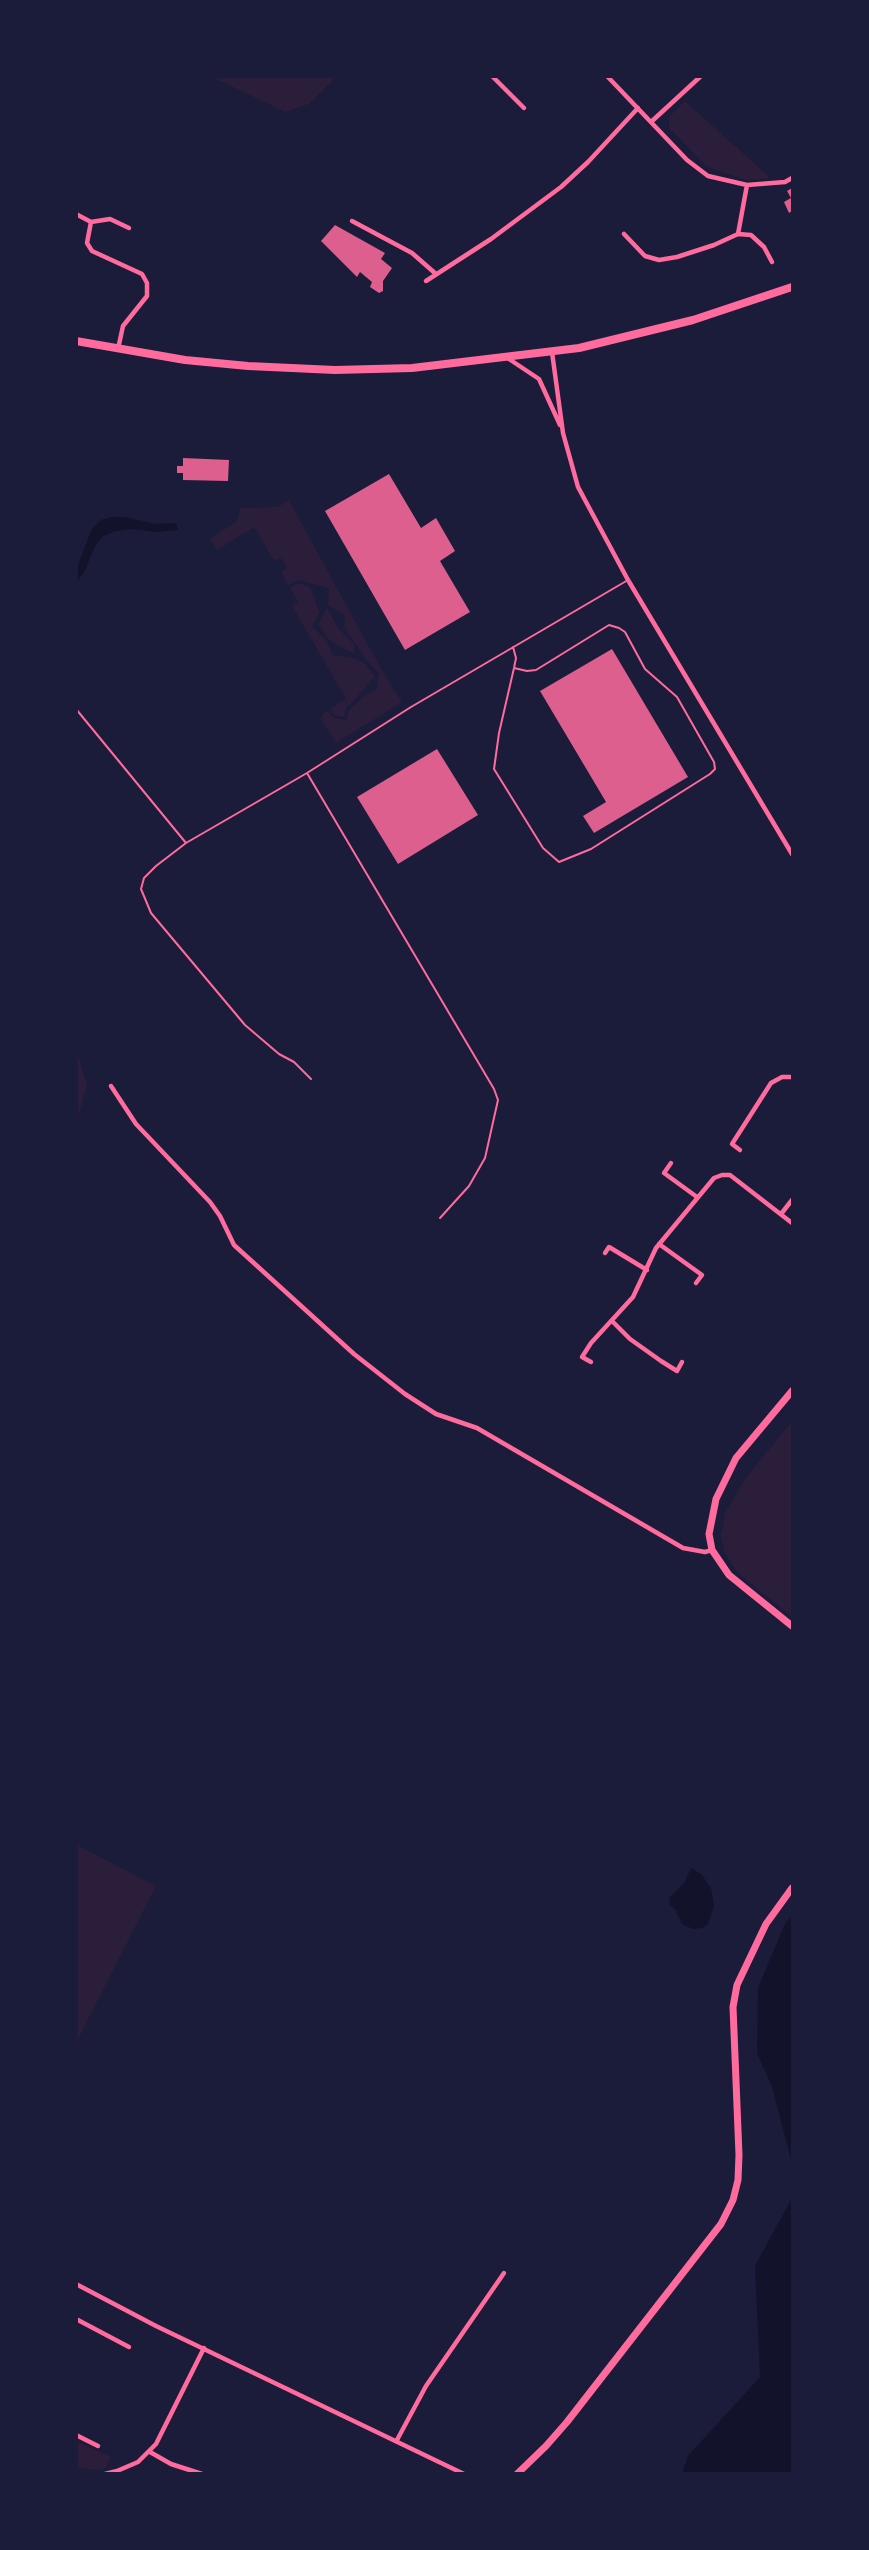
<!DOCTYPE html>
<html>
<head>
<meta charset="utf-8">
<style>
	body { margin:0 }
	#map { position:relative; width:869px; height:2550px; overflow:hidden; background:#1b1b3a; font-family:"Work Sans",sans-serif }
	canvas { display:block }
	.frame { position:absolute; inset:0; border:78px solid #1b1b3a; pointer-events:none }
</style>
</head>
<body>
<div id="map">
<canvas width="869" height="2550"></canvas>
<div class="frame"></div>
</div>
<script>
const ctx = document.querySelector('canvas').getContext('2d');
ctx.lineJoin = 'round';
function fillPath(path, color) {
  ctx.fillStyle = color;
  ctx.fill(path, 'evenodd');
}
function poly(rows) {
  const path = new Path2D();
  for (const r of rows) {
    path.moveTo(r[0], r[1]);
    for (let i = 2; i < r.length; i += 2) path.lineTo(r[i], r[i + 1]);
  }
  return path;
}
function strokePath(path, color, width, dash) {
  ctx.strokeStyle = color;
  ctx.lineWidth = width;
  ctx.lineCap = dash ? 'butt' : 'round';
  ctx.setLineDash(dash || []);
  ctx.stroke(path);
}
const green = poly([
	[212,77,336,76,336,77,309,104,285,112],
	[685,101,766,174,769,177,767,179,745,180,707,167,669,128,669,117],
	[289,500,381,669,402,702,336,743,321,719,322,714,327,711,334,718,346,720,349,710,368,693,377,689,379,673,367,661,344,627,345,616,328,605,329,588,299,580,288,585,281,572,287,568,281,558,274,561,254,527,217,550,210,539,237,521,241,508,278,507],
	[298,583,310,587,320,613,312,626,327,641,333,655,354,658,366,664,375,677,346,709,344,717,335,716,330,709,346,699,292,606,298,602,290,588],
	[327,608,339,629,354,644,354,654,329,640,318,624],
	[76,1048,87,1085,77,1120,76,1120],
	[792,1421,792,1617,737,1572,724,1552,721,1536,725,1513,745,1479],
	[77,1845,156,1886,77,2041],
	[76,2441,111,2457,106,2467,101,2470,77,2468]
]);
const water = poly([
	[111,517,125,517,155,524,176,523,178,530,156,532,134,529,116,531,103,536,96,544,85,570,77,582,77,567,92,529,101,520],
	[691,1868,701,1874,711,1888,714,1906,708,1924,703,1928,693,1929,682,1924,676,1911,670,1905,669,1898,685,1882],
	[792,1915,792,2473,682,2473,688,2456,760,2377,755,2266,792,2198,792,2163,772,2087,757,2053,758,1988,784,1926]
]);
const building = poly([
	[792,188,792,211,789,213,784,202,791,198,787,191],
	[335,225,385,253,381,259,392,268,383,281,383,291,379,293,370,287,372,282,360,272,357,277,321,241],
	[183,458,229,460,228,481,183,480,183,473,177,473,177,466,183,466],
	[389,474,421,528,436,518,455,551,440,561,470,612,405,650,325,511],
	[612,649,688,777,594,833,583,816,606,802,540,691],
	[437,749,478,815,398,864,357,797]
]);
const service = poly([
	[513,647,516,658,514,668,499,733,494,769,543,848,559,862,591,849,710,774,715,769,714,762,677,697,645,669,625,632,619,628,609,625,536,670,527,671,514,668],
	[76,709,186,843],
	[307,773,186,843,156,866,144,878,141,889,151,913,245,1025,279,1054,294,1062,311,1079],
	[440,1218,469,1186,485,1158,498,1100,494,1089,307,773,411,707,628,580]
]);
const minor = poly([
	[492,76,524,108],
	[607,76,687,160,708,176,747,185,785,182,792,178],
	[651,122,701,76],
	[76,214,91,222,110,219,129,228],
	[352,221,412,253,436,274],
	[91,222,87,243,92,251,142,274,147,283,147,296,123,326,118,349],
	[624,234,645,256,659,260,677,257,714,245,738,234,747,185],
	[738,234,751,235,764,247,772,262],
	[426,281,491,239,561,187,588,162,638,108],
	[552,352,563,433,578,487,628,580,792,854],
	[506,357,539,379,560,425],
	[111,1086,136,1124,210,1202,220,1216,234,1245,354,1354,405,1394,436,1414,477,1428,683,1548,705,1552,712,1550],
	[740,1150,732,1144,771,1083,782,1077,792,1077],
	[671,1163,664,1173,697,1197],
	[781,1214,792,1200],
	[659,1244,702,1275,696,1283],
	[605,1253,609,1247,647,1270],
	[612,1321,630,1339,661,1361,677,1371,682,1362],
	[591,1362,582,1357,591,1343,633,1297,656,1248,714,1178,722,1175,730,1175,792,1223],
	[76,2284,156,2326,464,2474],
	[76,2319,129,2347],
	[76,2435,98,2446],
	[397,2440,426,2386,504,2273],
	[150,2452,171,2464,202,2474],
	[105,2474,117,2471,138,2462,156,2444,204,2348]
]);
const secondary = poly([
	[792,1391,736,1458,716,1499,709,1534,712,1550,729,1575,792,1626],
	[517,2474,546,2446,567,2422,721,2224,733,2200,738,2180,739,2155,733,2007,737,1985,766,1924,792,1888]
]);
const primary = poly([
	[76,341,185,360,248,366,335,370,412,368,579,348,693,320,792,287]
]);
fillPath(green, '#2a1e3b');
fillPath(water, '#12122b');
fillPath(building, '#dd5f8e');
strokePath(service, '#ff6b9d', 2);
strokePath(minor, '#ff6b9d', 4.5);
strokePath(secondary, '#ff6b9d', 7);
strokePath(primary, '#ff6b9d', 8);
</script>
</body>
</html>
